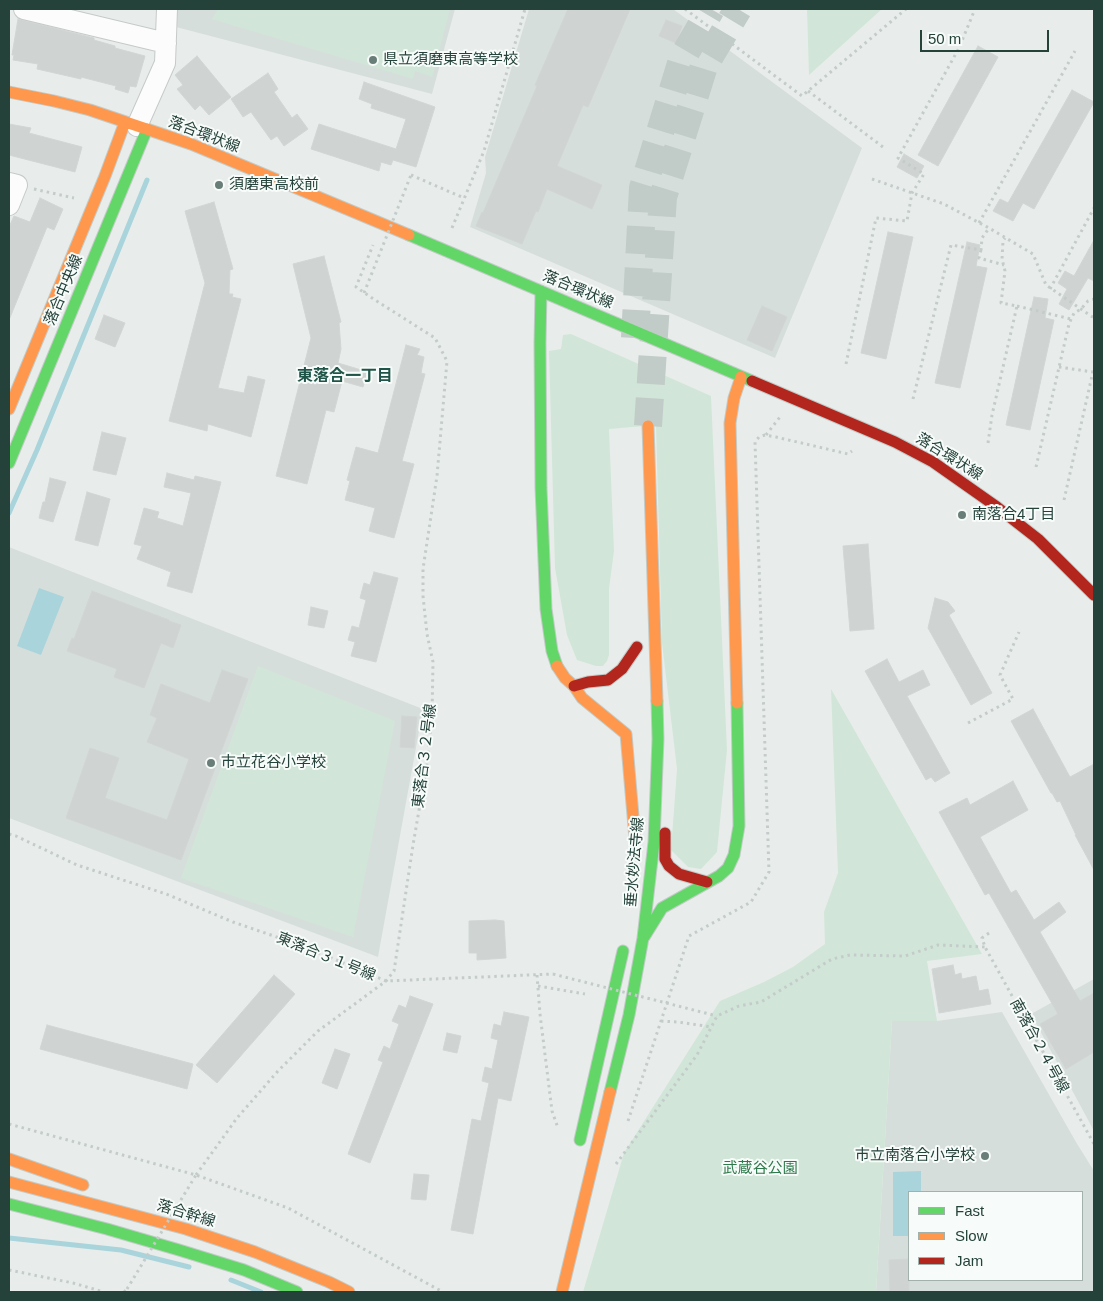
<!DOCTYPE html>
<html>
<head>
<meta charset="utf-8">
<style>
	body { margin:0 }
	#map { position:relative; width:1103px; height:1301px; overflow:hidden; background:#e8edeb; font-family:Arial,sans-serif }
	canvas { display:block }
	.frame { position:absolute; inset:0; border:10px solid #24423a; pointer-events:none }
	.legend { position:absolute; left:908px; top:1191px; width:175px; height:90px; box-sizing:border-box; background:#f7fbf9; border:1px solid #a3b1ad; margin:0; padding:6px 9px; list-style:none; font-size:15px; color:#24423a }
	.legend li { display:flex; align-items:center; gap:10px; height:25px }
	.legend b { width:25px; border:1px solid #a3b1ad }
	.scale { position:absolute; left:920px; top:30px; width:129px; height:22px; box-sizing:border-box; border:2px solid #24423a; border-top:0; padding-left:6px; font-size:15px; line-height:18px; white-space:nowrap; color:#24423a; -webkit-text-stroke:4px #f7fbf9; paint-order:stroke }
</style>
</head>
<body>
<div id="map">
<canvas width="1103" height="1301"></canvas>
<div class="frame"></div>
<ul class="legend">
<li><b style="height:6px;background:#63d668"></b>Fast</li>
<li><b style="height:6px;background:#ff974d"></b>Slow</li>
<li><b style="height:6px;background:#b3261e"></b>Jam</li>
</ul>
<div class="scale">50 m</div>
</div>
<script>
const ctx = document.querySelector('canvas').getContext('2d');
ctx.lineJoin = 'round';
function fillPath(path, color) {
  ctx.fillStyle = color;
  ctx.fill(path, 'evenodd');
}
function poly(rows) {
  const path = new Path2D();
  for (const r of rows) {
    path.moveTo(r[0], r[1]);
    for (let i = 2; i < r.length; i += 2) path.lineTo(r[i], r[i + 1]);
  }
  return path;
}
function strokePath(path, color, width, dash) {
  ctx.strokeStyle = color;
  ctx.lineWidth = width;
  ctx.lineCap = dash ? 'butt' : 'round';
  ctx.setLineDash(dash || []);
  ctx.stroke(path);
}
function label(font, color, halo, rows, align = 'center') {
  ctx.font = font + ' Arial,"Noto Sans JP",sans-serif';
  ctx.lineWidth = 4;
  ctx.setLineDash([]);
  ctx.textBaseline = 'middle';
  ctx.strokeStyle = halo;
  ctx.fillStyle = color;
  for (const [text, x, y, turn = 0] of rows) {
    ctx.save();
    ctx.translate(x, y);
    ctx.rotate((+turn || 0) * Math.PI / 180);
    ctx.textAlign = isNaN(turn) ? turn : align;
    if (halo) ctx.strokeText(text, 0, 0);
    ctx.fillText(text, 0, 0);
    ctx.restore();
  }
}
const built = poly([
	[176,9,455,9,432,94,176,27],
	[529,9,673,9,862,148,775,358,470,227,486,173,485,157],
	[9,547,423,709,378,957,9,818],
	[1094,979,1094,1131,1031,1014],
	[1002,1012,1076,1142,1094,1171,1094,1292,876,1292,892,1021,937,1021],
	[909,1192,1082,1192,1082,1280,909,1280]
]);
const green = poly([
	[218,9,450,9,432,77,415,71,413,79,212,19],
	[807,9,882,9,809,75],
	[571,334,711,396,727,750,717,852,701,869,688,867,671,850,677,769,662,643,656,425,609,429,614,551,609,589,609,655,607,661,603,666,596,666,577,660,567,635,555,568,549,351,561,349,563,335],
	[258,666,395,721,353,937,181,878],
	[831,689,982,954,927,961,937,1021,892,1021,876,1292,583,1292,624,1153,720,1001,764,982,793,967,825,944,824,912,838,873]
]);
const water = poly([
	[39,588,64,597,41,655,17,646],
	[921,1171,921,1192,909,1192,909,1236,893,1236,893,1172]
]);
const stream = poly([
	[9,513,37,450,147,180],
	[9,1238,121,1250,189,1267],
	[231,1280,261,1292]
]);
const building = poly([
	[568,9,630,9,588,107,583,105,557,166,602,185,592,209,547,189,538,212,536,211,522,244,476,226,482,212,483,213,537,86,535,85,568,9],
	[18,19,94,38,94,40,115,46,115,48,145,56,136,87,130,86,128,93,115,89,116,86,81,77,81,79,37,69,38,64,13,60,14,55,12,55,18,19],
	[666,20,682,26,676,43,659,36,666,20],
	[978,46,998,57,938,166,918,155,978,46],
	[197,56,231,97,209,115,200,105,195,110,177,89,183,85,175,75,197,56],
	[268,73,278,89,274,92,292,118,297,114,308,129,284,146,277,136,271,140,251,112,243,117,231,99,268,73],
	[364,82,435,107,416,167,393,160,391,165,381,162,379,171,311,149,319,124,396,149,406,119,371,108,372,104,359,99,364,82],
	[1072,90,1094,102,1034,209,1023,203,1013,221,993,211,1000,199,1008,203,1072,90],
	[9,124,31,128,29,133,82,147,75,172,9,155,9,124],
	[904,154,924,166,917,178,897,167,904,154],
	[40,198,63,209,54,230,47,227,9,320,9,227,14,216,30,222,40,198],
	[214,202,233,269,230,270,229,294,233,294,232,297,241,299,218,388,244,393,248,376,265,380,251,437,208,424,207,431,169,421,205,283,185,211,214,202],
	[888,232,913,237,886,359,861,353,888,232],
	[1094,240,1094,281,1088,278,1069,310,1059,304,1067,289,1058,283,1065,271,1074,276,1094,240],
	[967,242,980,245,976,266,987,268,960,388,935,383,967,242],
	[324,256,341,322,339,323,341,349,338,363,368,372,363,387,342,381,334,412,326,410,307,484,276,476,311,338,293,264,324,256],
	[1034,297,1048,299,1045,318,1054,320,1030,430,1006,425,1034,297],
	[762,306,787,317,772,351,747,340,762,306],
	[104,315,125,323,115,347,95,339,104,315],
	[406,345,420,349,417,355,424,357,421,373,425,374,402,461,414,464,394,538,369,531,375,508,345,500,350,481,347,480,356,447,378,453,406,345],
	[102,432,126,438,116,475,93,470,102,432],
	[167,473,194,480,195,476,221,482,192,593,167,586,171,572,137,559,142,546,134,544,144,508,159,512,157,518,183,526,191,493,164,487,167,473],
	[50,478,66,482,53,522,39,518,43,502,45,502,50,478],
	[87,492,110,499,98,546,75,540,87,492],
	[868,544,874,629,850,631,843,546,868,544],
	[374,572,398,578,376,662,351,656,355,642,348,640,352,626,359,628,366,600,360,598,364,583,370,585,374,572],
	[92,591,169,620,169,621,181,625,173,648,161,643,144,688,114,677,117,669,67,651,72,638,74,639,92,591],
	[935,598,948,602,955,611,949,615,992,693,971,705,928,628,935,598],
	[311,607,328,611,324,628,308,625,311,607],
	[887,659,899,682,923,670,930,685,907,696,950,773,935,782,931,777,926,780,865,671,887,659],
	[222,670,248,679,181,860,66,818,90,748,119,758,105,798,167,820,189,759,147,742,157,718,150,715,161,684,210,703,222,670],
	[1033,709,1070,777,1094,764,1094,870,1075,835,1076,835,1060,801,1057,802,1052,793,1051,793,1011,721,1033,709],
	[402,716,417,717,414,748,400,747,402,716],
	[1013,781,1028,810,980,837,1011,893,1016,890,1034,920,1059,902,1066,912,1040,932,1080,1001,1094,993,1094,1052,1066,1069,1040,1024,1058,1014,989,893,985,895,939,812,967,798,970,805,1013,781],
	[495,920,504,921,506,958,477,960,477,953,469,953,469,921,495,920],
	[953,965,955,975,961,973,962,979,976,976,979,991,988,989,991,1004,939,1013,932,969,953,965],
	[274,975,295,994,217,1083,196,1065,274,975],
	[410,996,433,1004,370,1163,348,1154,383,1062,378,1060,384,1046,390,1049,399,1024,392,1021,399,1005,406,1008,410,996],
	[504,1012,529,1017,511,1101,498,1098,473,1234,451,1230,472,1119,481,1121,489,1083,482,1081,485,1067,492,1069,498,1040,491,1038,494,1024,501,1026,504,1012],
	[47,1025,193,1064,187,1089,40,1049,47,1025],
	[447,1033,461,1036,457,1053,443,1050,447,1033],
	[335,1049,350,1054,337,1089,322,1083,335,1049],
	[414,1174,429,1175,426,1200,411,1199,414,1174],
	[909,1259,909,1292,890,1292,889,1260,909,1259]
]);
const secondaryTunnel = poly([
	[635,338,643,188,683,57,711,9],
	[648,426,663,197,704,66,738,9]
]);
const path = poly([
	[685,9,802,96,906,9],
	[808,91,883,147],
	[411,175,464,198],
	[872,179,944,204,989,228,1033,254,1046,285,1094,318],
	[34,189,74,198],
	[979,223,1075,51],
	[452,228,484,151,525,9],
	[981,250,979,258,1004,265],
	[1050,289,1094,208],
	[1017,306,1071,319],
	[846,364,876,218,907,221,912,193,924,174,898,158,959,48,975,9],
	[1059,367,1093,372],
	[913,399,951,245,981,250,982,238,989,228],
	[766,435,780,417],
	[988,443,992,415,1017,306,1001,303,1005,271,1002,259,1003,241,1005,238],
	[1036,467,1069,324,1074,313,1081,309,1088,301,1094,299],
	[1064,500,1094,367],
	[968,723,1013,699,1000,675,1019,632],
	[9,834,16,836,77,865,166,894,233,922,303,946,386,981,553,974],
	[989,933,982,938,985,947,1094,1144],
	[537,975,540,1014,552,1111,558,1128],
	[538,986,585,994],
	[661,1021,678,1022,712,1027],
	[628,1121,689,936,751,902,769,872,755,442,759,437,765,435,776,437,848,454,852,451],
	[9,1124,196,1175,288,1208,443,1292],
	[616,1164,697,1055,717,1016,739,1006,761,1002,832,959,850,955,905,956,938,945,985,947],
	[196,1175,237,1118,278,1071,318,1031,386,981,394,971,413,845,427,764,432,717,433,662,427,634,423,596,423,569,437,476,447,361,435,338,375,300,356,287,373,245],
	[9,1270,73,1283,104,1292],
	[124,1292,127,1289]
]);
const street = poly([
	[24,9,166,43],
	[137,126,165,63,167,9],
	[9,183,17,185,9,205]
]);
const fast = poly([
	[409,235,752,381],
	[541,291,540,343,541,488,546,609,552,651,557,666],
	[9,463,147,129],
	[644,937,662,908,719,876,728,868,734,855,739,826,737,703],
	[610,1092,629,1015,643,938,654,842,658,739,657,701],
	[580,1140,623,951],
	[9,1204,107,1229,179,1250,244,1270,297,1292]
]);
const slow = poly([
	[9,92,54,101,90,110,191,144,409,235],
	[9,409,105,176,125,122],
	[648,426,657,701],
	[557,666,565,678,574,686,582,698,626,734,635,839],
	[737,703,730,423,734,398,741,377],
	[9,1159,83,1185],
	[9,1182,186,1229,255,1252,329,1282,349,1292],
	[562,1292,610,1092]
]);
const jam = poly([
	[752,381,895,442,933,462,997,507,1038,539,1094,595],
	[574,686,588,682,608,680,622,669,637,647],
	[665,833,665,859,669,866,679,874,707,882]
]);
const pathBridge = poly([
	[364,293,411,175],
	[553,974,717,1016],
	[127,1289,196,1175]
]);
const markers = [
	[373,60,5,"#697e78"],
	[219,185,5,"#697e78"],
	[962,515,5,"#697e78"],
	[211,763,5,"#697e78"],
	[985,1156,5,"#697e78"]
];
const poiNames = [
	["県立須磨東高等学校",383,60],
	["須磨東高校前",229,185],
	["南落合4丁目",972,515],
	["市立花谷小学校",221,763],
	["市立南落合小学校",975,1156,"right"]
];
const streetNames = [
	["落合環状線",204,135,21],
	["落合中央線",64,290,-67],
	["落合環状線",578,290,23],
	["落合環状線",949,457,32],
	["東落合３２号線",425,756,-83],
	["垂水妙法寺線",635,862,-85],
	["東落合３１号線",326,957,22],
	["南落合２４号線",1039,1046,61],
	["落合幹線",186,1214,17]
];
const parkNames = [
	["武蔵谷公園",760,1169]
];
const neighbourhoodNames = [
	["東落合一丁目",345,377]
];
fillPath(built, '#d6dedb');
fillPath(green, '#d1e6d8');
fillPath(water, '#a9d4db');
strokePath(stream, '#a9d4db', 5);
fillPath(building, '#cfd4d2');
strokePath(building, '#d1d6d4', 1);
strokePath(secondaryTunnel, '#c1cbc8', 28, [28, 14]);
strokePath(street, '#c5cac8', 22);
strokePath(fast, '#c3cbc8', 13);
strokePath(slow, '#c3cbc8', 13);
strokePath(jam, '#c3cbc8', 13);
strokePath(path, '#c3ccca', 3, [2.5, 4]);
strokePath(street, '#fcfcfc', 20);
strokePath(fast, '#63d668', 11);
strokePath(slow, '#ff974d', 11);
strokePath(jam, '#b3261e', 11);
strokePath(pathBridge, '#c3ccca', 3, [2.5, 4]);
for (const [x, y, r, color] of markers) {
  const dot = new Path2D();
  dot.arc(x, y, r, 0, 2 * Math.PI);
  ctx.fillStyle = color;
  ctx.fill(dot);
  strokePath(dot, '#f7fbf9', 2);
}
label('15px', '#24423a', '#f7fbf9', poiNames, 'left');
label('15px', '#24423a', '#f7fbf9', streetNames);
label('15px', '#2d7a4b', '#f7fbf9', parkNames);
label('bold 16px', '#1f5548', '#f7fbf9', neighbourhoodNames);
</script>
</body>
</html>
